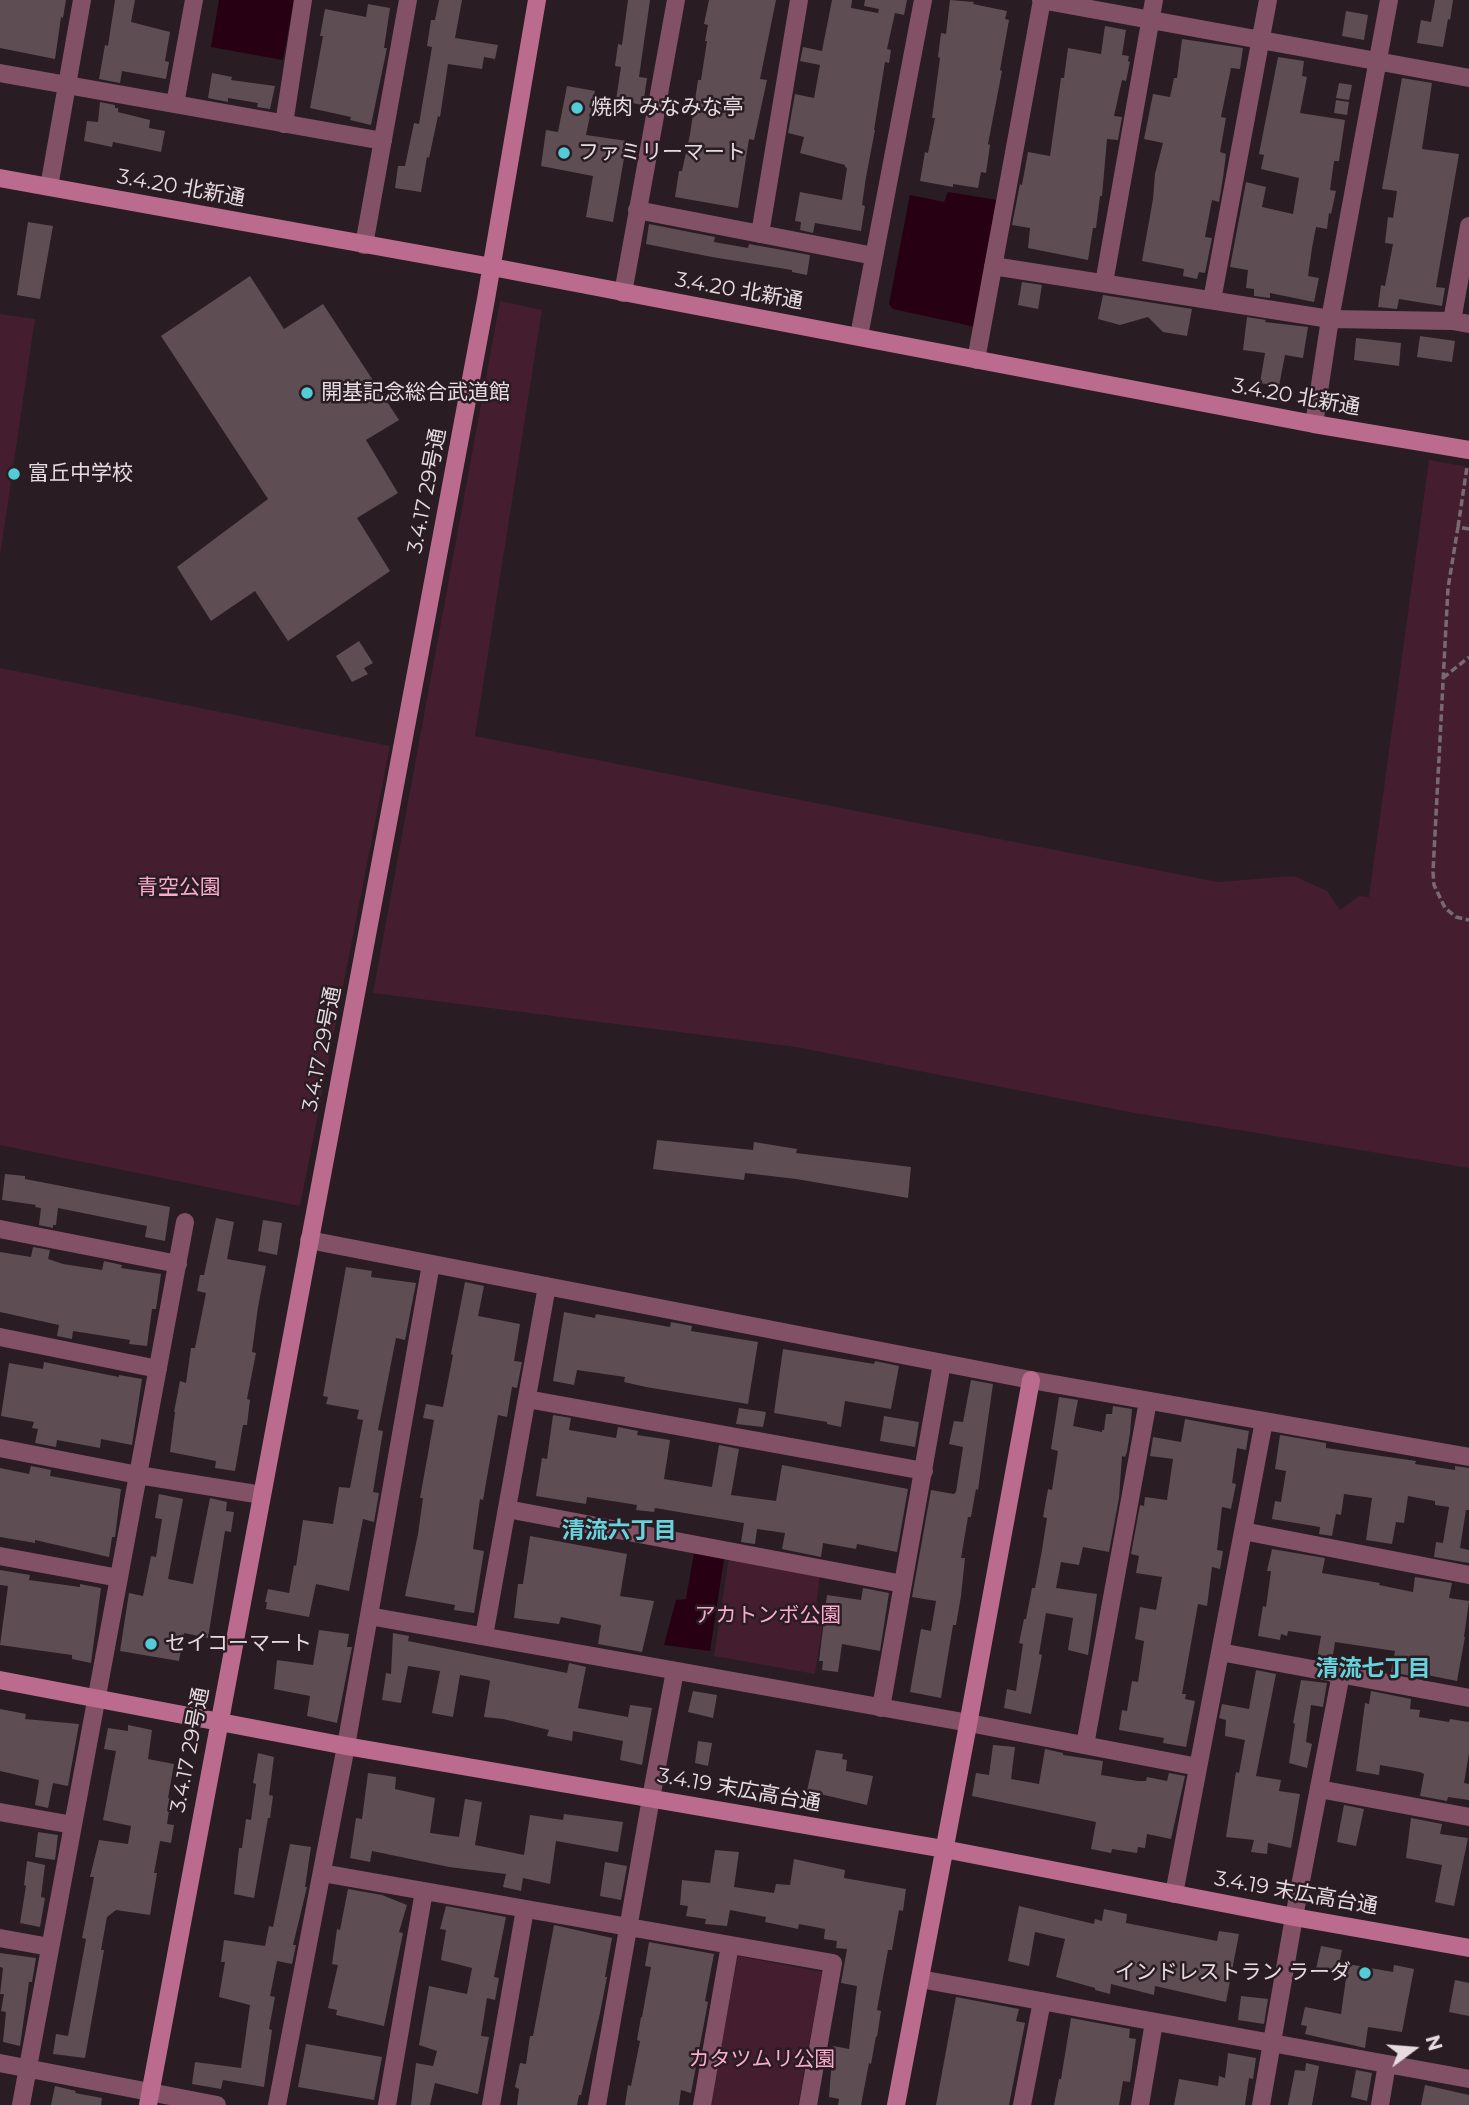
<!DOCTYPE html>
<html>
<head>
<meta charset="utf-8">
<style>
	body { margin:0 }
	#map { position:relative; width:1469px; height:2105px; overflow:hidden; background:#291c22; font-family:Montserrat,sans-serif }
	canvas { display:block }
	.north { position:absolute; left:1378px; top:2014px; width:70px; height:70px; -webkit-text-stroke:5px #291c22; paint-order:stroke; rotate:74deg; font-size:19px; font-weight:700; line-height:28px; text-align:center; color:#e6dce0 }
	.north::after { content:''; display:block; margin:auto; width:24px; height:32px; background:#e6dce0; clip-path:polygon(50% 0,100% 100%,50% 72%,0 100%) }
</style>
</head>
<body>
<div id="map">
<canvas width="1469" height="2105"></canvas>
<div class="north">N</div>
</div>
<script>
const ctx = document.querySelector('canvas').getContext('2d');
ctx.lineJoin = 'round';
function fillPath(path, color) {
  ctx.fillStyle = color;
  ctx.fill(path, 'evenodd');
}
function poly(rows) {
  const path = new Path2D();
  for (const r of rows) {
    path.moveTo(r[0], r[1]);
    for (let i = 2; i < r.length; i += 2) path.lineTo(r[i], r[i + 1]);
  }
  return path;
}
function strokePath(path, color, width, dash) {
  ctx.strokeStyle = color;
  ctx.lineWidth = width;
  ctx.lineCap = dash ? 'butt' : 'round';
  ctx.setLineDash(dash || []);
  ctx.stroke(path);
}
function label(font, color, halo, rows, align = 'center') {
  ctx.font = font + ' Montserrat,"Noto Sans JP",sans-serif';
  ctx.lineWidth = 5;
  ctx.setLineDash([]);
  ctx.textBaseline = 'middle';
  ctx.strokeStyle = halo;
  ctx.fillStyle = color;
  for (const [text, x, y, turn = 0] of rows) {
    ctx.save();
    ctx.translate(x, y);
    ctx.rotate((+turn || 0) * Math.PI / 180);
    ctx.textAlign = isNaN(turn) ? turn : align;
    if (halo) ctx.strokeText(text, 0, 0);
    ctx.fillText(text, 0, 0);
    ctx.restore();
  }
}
const green = poly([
	[500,301,542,310,475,736,1218,882,1294,876,1327,891,1340,910,1359,896,1369,897,1429,460,1469,467,1469,1168,1135,1113,796,1047,373,993],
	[0,314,35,319,0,556],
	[0,668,390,746,300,1206,0,1145],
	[729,1557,820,1574,815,1615,823,1621,815,1674,714,1656],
	[738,1956,822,1972,798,2105,710,2105]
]);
const water = poly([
	[219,0,294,0,283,60,211,47],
	[948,192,997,200,976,327,893,309,889,304,910,195,944,202],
	[694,1553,724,1559,710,1651,664,1645,676,1600,686,1599]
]);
const building = poly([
	[0,0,66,0,63,18,61,17,55,59,0,48],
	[115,0,135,0,131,22,170,32,165,61,169,62,166,79,122,71,120,83,99,79,105,45,108,46],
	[439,0,462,0,455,38,498,45,495,59,484,57,482,69,448,64,440,117,438,116,429,158,427,157,421,192,395,188,398,166,405,166,414,123,419,124,432,47,427,46,431,20,435,20],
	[628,0,650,0,639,77,647,78,643,105,616,100,621,67,615,66,618,44,622,45],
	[709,0,776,0,760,79,767,80,754,140,749,139,738,208,675,197,679,171,682,171,690,134,698,80,701,80,707,41,705,41,708,25,704,24],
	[832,0,852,0,851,8,878,13,879,9,864,6,865,0,907,0,904,15,895,13,887,49,891,50,889,63,885,62,874,130,875,130,866,177,862,205,865,206,861,231,815,223,813,233,800,230,801,222,795,221,800,192,842,200,847,168,845,167,845,165,800,153,804,137,788,133,795,94,814,98,820,65,800,61,803,47,822,51],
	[950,0,974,2,973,4,1007,11,1005,19,1009,20,1000,70,1002,71,988,144,990,145,986,173,981,172,978,188,953,184,953,187,920,181,925,152,928,153,935,118,932,118,940,58,938,57,941,33,946,34],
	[1435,0,1453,0,1450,20,1448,19,1443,47,1417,43,1421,20,1431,22],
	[368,4,390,8,384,48,387,48,371,125,350,120,351,117,310,108,323,36,320,36,325,9,366,17],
	[1346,11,1368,15,1364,40,1342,36],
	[1105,26,1126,30,1122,55,1129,56,1128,61,1130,62,1126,81,1122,80,1114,116,1122,117,1118,140,1107,139,1102,196,1100,196,1096,228,1093,228,1088,260,1028,248,1030,228,1012,225,1020,184,1022,185,1028,152,1050,156,1061,78,1064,78,1068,48,1101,54],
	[1182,39,1243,48,1240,69,1231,68,1221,117,1226,118,1220,152,1226,154,1223,178,1219,202,1212,200,1205,237,1212,238,1205,273,1199,272,1197,279,1183,276,1184,269,1142,261,1153,199,1155,174,1163,143,1144,139,1153,94,1170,97,1174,78,1177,78],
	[1278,57,1304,61,1302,76,1307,77,1300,113,1345,120,1339,161,1334,161,1330,190,1336,191,1331,214,1329,213,1327,229,1316,227,1312,248,1308,276,1319,278,1314,302,1270,293,1270,298,1254,296,1254,289,1246,288,1248,270,1230,267,1246,182,1266,187,1262,207,1293,214,1299,178,1261,169,1264,155,1259,154],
	[212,73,232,77,231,80,275,86,270,109,257,107,258,103,228,98,228,102,208,98],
	[1402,78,1432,83,1422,149,1459,154,1436,287,1445,288,1442,306,1399,299,1397,309,1378,307,1381,285,1385,286,1393,244,1385,243,1388,217,1393,218,1397,191,1382,189],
	[1339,83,1352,85,1349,100,1336,98],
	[567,86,595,91,586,135,627,141,613,222,586,217,593,176,541,166,546,130,558,132],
	[1336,100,1349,102,1347,115,1334,113],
	[100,102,115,105,115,108,118,108,118,112,150,120,149,128,165,131,161,152,113,142,112,147,84,141,87,121,98,122],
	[28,222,53,226,40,299,17,295],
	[649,224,715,237,714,242,748,248,749,244,810,255,807,275,792,272,792,270,712,257,646,244],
	[250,276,284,329,323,304,399,420,366,440,398,493,357,518,390,571,288,641,255,591,211,621,177,567,268,499,161,336],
	[1022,282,1042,285,1038,309,1018,305],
	[1103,295,1192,309,1187,336,1163,332,1148,317,1120,325,1098,319],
	[1247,317,1266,320,1265,322,1308,327,1303,358,1285,355,1279,386,1260,383,1265,353,1243,350],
	[1420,336,1455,341,1452,362,1417,357],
	[1356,338,1401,343,1399,366,1354,360],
	[359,641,373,663,364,668,368,674,352,682,336,656],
	[657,1140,753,1150,754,1142,797,1149,796,1153,911,1167,908,1198,796,1179,745,1173,744,1180,653,1169],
	[5,1174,25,1176,25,1179,170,1207,165,1241,145,1237,147,1226,58,1208,56,1225,53,1225,53,1228,39,1225,41,1208,35,1207,36,1205,2,1200],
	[216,1218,234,1222,227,1259,266,1266,258,1307,252,1352,256,1353,247,1399,250,1400,247,1425,243,1425,235,1471,215,1468,216,1461,170,1452,175,1412,174,1412,180,1381,186,1383,191,1348,195,1348,206,1293,197,1291,200,1275,204,1275],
	[263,1220,282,1223,277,1255,258,1251],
	[33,1247,50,1250,48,1259,63,1264,102,1270,104,1261,122,1265,121,1268,161,1274,156,1309,152,1309,147,1346,129,1344,130,1340,73,1331,72,1339,57,1336,59,1325,0,1312,0,1252,31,1257],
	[346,1267,372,1271,371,1277,416,1283,405,1340,396,1338,378,1430,383,1431,373,1492,379,1493,374,1522,363,1519,349,1591,316,1584,309,1617,266,1609,267,1602,265,1602,268,1589,289,1593,294,1565,296,1566,303,1520,333,1524,339,1487,350,1488,363,1420,357,1419,359,1410,326,1404,328,1397,323,1396],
	[465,1282,484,1286,478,1316,520,1324,514,1361,522,1362,517,1388,512,1387,507,1417,498,1415,483,1500,480,1499,473,1549,484,1551,474,1613,454,1610,455,1605,405,1596,418,1534,423,1498,420,1498,434,1420,423,1418,426,1404,443,1407,453,1355,451,1354],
	[564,1312,595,1318,596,1314,670,1327,671,1322,692,1326,691,1331,758,1342,748,1404,646,1387,624,1382,625,1377,577,1370,574,1385,553,1381],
	[783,1349,874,1364,875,1361,899,1366,891,1409,845,1401,841,1427,827,1424,827,1422,774,1413],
	[44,1362,119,1377,119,1375,142,1379,132,1445,101,1439,100,1448,57,1440,56,1447,35,1443,38,1429,32,1428,34,1422,1,1416,9,1363,43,1369],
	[971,1380,993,1384,978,1490,976,1489,971,1517,968,1517,961,1558,965,1558,961,1596,956,1625,953,1625,941,1698,910,1692,921,1629,931,1631,936,1601,912,1597,931,1490,954,1494,956,1492,963,1447,949,1444,954,1421,963,1422],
	[1059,1397,1078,1400,1073,1426,1102,1432,1102,1430,1104,1430,1106,1414,1112,1414,1113,1406,1132,1409,1130,1433,1127,1452,1125,1457,1122,1456,1119,1498,1109,1552,1083,1547,1079,1565,1061,1562,1056,1588,1097,1594,1088,1655,1068,1650,1073,1618,1046,1613,1039,1654,1042,1655,1031,1714,1004,1708,1007,1689,1016,1691,1023,1644,1019,1643,1024,1619,1026,1619,1032,1588,1035,1588,1042,1550,1047,1518,1043,1517,1048,1489,1052,1490,1058,1451,1051,1449],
	[739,1408,766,1412,763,1427,736,1424],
	[553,1415,571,1418,569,1430,616,1438,618,1427,638,1431,637,1435,670,1440,664,1479,712,1487,719,1445,739,1449,731,1495,776,1501,782,1465,908,1489,897,1552,857,1544,856,1549,823,1543,821,1557,782,1549,785,1533,757,1529,755,1544,741,1542,744,1523,655,1508,654,1512,636,1510,637,1505,587,1497,586,1504,536,1496,542,1458,547,1459],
	[884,1416,919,1422,915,1447,880,1441],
	[1185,1419,1249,1431,1246,1450,1237,1448,1232,1483,1236,1484,1231,1509,1222,1507,1217,1550,1223,1551,1220,1569,1212,1567,1207,1606,1198,1604,1182,1694,1186,1694,1185,1699,1195,1701,1186,1747,1163,1743,1164,1738,1119,1730,1122,1710,1127,1711,1132,1681,1138,1682,1144,1641,1135,1639,1140,1607,1156,1610,1162,1577,1136,1573,1139,1556,1131,1554,1140,1505,1144,1506,1145,1497,1167,1500,1173,1459,1150,1456,1153,1437,1181,1442],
	[1280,1435,1326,1443,1326,1448,1416,1461,1415,1464,1455,1470,1455,1466,1469,1468,1469,1510,1466,1510,1460,1548,1469,1550,1469,1563,1434,1557,1436,1542,1443,1543,1449,1507,1435,1505,1435,1501,1408,1496,1404,1523,1396,1522,1392,1544,1366,1540,1372,1498,1344,1494,1341,1515,1336,1514,1332,1536,1319,1534,1320,1527,1272,1519,1275,1501,1281,1502,1286,1471,1275,1469],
	[31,1466,51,1470,50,1476,121,1489,115,1537,112,1537,109,1557,35,1540,35,1543,0,1537,0,1468,29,1474],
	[159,1494,183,1499,168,1579,193,1584,210,1498,227,1502,226,1511,234,1512,231,1532,225,1531,208,1638,184,1633,179,1661,120,1651,129,1593,143,1596,151,1556,156,1557,162,1519,155,1518],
	[530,1536,627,1554,620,1596,654,1601,642,1652,598,1644,601,1625,561,1617,559,1624,514,1618,518,1584,523,1584],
	[1272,1549,1325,1558,1322,1573,1380,1583,1379,1585,1413,1592,1415,1577,1452,1583,1449,1598,1469,1601,1464,1637,1465,1637,1457,1681,1427,1675,1426,1679,1391,1672,1395,1651,1335,1642,1332,1661,1317,1658,1321,1636,1288,1631,1287,1636,1281,1634,1280,1640,1258,1636,1263,1606,1266,1607,1271,1571,1267,1571],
	[0,1570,30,1575,29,1580,80,1587,80,1584,101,1588,91,1663,72,1659,72,1655,0,1645,8,1586,0,1585],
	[863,1588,889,1593,880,1651,842,1644,838,1672,822,1670,823,1661,819,1661,827,1595,861,1600],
	[319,1630,349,1634,347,1647,352,1647,337,1723,307,1716,310,1696,274,1689,277,1660,313,1665],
	[393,1633,409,1636,408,1641,567,1673,569,1663,586,1667,578,1708,628,1717,630,1705,652,1708,642,1765,620,1760,623,1741,573,1731,572,1741,547,1736,549,1730,503,1719,484,1717,490,1681,488,1680,460,1675,453,1717,432,1713,440,1671,408,1666,401,1703,382,1700,386,1673,391,1674],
	[1256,1670,1276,1674,1256,1776,1281,1780,1279,1791,1300,1794,1291,1848,1268,1843,1267,1854,1251,1852,1254,1840,1226,1837,1236,1772,1239,1773,1245,1740,1225,1736,1226,1720,1219,1718,1222,1704,1249,1709],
	[1301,1680,1327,1683,1323,1707,1311,1705,1306,1742,1312,1744,1307,1768,1289,1763,1295,1724,1293,1723],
	[693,1691,717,1695,713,1718,688,1712],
	[1371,1691,1411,1699,1410,1709,1420,1710,1419,1717,1449,1722,1450,1719,1469,1722,1469,1753,1464,1783,1469,1784,1469,1800,1448,1797,1447,1801,1420,1796,1424,1774,1420,1772,1380,1765,1379,1775,1356,1771,1365,1703,1369,1704],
	[0,1709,26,1714,25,1719,79,1724,68,1786,53,1783,48,1808,35,1805,39,1780,0,1771],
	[128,1725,152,1730,148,1759,174,1764,168,1798,171,1799,167,1824,174,1825,171,1843,160,1841,154,1873,157,1873,150,1915,116,1910,107,1917,101,1950,104,1950,85,2058,53,2054,56,2034,68,2036,86,1939,82,1938,94,1877,90,1877,99,1840,128,1844,131,1826,103,1820,116,1751,104,1749,108,1728,128,1731],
	[698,1741,712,1743,708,1766,695,1763],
	[993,1745,1015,1747,1011,1779,1039,1784,1045,1749,1063,1753,1063,1755,1103,1761,1101,1775,1138,1781,1146,1781,1147,1777,1167,1781,1169,1773,1185,1776,1171,1839,1147,1834,1145,1848,1138,1847,1137,1853,1112,1849,1111,1853,1091,1849,1096,1822,972,1796,976,1773,989,1775],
	[816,1750,843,1754,842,1759,847,1760,846,1771,873,1776,867,1805,807,1791],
	[258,1753,274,1757,269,1795,273,1796,270,1818,268,1818,254,1898,234,1894,239,1848,242,1848,246,1819,251,1820,256,1784,253,1783],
	[368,1773,396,1777,395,1789,435,1798,430,1833,459,1837,465,1799,482,1802,475,1845,524,1855,530,1815,563,1820,564,1814,623,1822,618,1852,556,1841,550,1884,523,1878,521,1891,503,1887,506,1874,449,1867,372,1851,370,1862,350,1858,356,1818,362,1819],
	[1344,1805,1364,1809,1356,1846,1337,1842],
	[1411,1818,1442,1824,1440,1834,1468,1838,1454,1906,1435,1902,1442,1865,1406,1858],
	[38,1832,58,1835,55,1860,35,1857],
	[290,1844,311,1847,305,1887,307,1887,293,1945,296,1945,292,1964,277,1961,270,1996,275,1997,269,2029,272,2030,264,2087,223,2080,221,2089,192,2084,195,2062,241,2068,250,2005,219,1997,225,1962,221,1962,224,1940,265,1946,269,1926,273,1927],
	[715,1850,739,1852,734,1887,774,1893,776,1884,790,1885,794,1859,845,1870,844,1878,906,1889,903,1911,899,1910,892,1950,888,1950,877,2010,881,2011,877,2037,876,2036,871,2064,869,2063,861,2105,838,2105,839,2099,829,2097,833,2046,849,2049,857,1986,841,1983,847,1949,836,1948,837,1941,824,1939,825,1929,799,1924,798,1929,765,1922,766,1917,730,1910,727,1926,705,1924,706,1919,686,1916,688,1906,680,1905,682,1880,710,1883],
	[27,1861,45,1865,41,1897,45,1898,40,1927,20,1923,26,1886,24,1885],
	[605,1862,627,1866,621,1900,600,1896],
	[348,1889,382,1895,407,1905,399,1932,403,1933,384,2026,336,2015,337,2010,328,2008,338,1965,332,1964,337,1929,340,1930],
	[446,1906,506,1917,494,1977,499,1978,495,2000,487,1998,481,2036,489,2037,478,2094,435,2083,430,2105,411,2105,416,2063,433,2066,437,2051,419,2045,429,1986,467,1994,472,1968,441,1960,446,1930,440,1929],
	[1019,1906,1094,1924,1095,1919,1102,1921,1104,1909,1127,1914,1126,1923,1217,1941,1219,1931,1239,1934,1226,2002,1155,1986,1154,1995,1111,1984,1110,1994,1095,1990,1095,1988,1056,1977,1065,1939,1035,1932,1029,1966,1008,1961],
	[554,1925,612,1938,605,1977,607,1977,600,2013,581,2095,579,2095,577,2105,517,2105,519,2089,515,2087,520,2063,526,2064,530,2036,533,2036],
	[649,1942,714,1954,705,2001,708,2002,691,2093,681,2090,679,2105,625,2105,628,2085,631,2086,640,2041,637,2040,641,2017,642,2017,651,1967,645,1966],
	[1321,1946,1342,1950,1337,1974,1316,1969],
	[0,1953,36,1958,32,1982,29,1982,20,2046,3,2042,6,2012,1,2011,4,1994,0,1994,3,1968,0,1967],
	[1348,1964,1393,1972,1394,1965,1414,1969,1402,2032,1368,2027,1365,2048,1305,2034,1307,2026,1301,2025,1305,2007,1341,2014],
	[1455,1980,1469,1983,1469,2016,1449,2012],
	[1241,1996,1268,1999,1264,2024,1238,2020],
	[956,1997,1019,2009,1016,2021,1025,2023,1009,2105,936,2105],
	[1071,2018,1130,2029,1129,2038,1136,2039,1130,2082,1123,2081,1119,2105,1054,2105,1059,2079,1061,2079],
	[306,2044,382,2057,374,2100,298,2087],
	[1228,2053,1256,2058,1253,2079,1249,2078,1245,2105,1174,2105,1179,2079,1218,2086,1219,2076,1225,2078],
	[1306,2063,1319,2066,1312,2105,1288,2105,1295,2070,1305,2071],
	[1356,2070,1372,2073,1367,2101,1351,2097],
	[1425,2085,1469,2095,1469,2105,1421,2105],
	[55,2086,76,2091,75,2093,102,2098,101,2105,51,2105]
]);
const path = poly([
	[1458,527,1467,467],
	[1469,529,1458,527,1448,588,1433,872,1434,885,1445,908,1456,917,1469,920],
	[1443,678,1469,657]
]);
const street = poly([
	[1041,0,1469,78],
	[0,73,383,141],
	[175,104,194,0],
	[284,124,303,0],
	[49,187,82,0],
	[637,210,874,256],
	[760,234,799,0],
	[364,245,408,0],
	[993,266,1330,319,1452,321,1469,324],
	[1104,283,1154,0],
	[623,293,676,0],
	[1212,300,1268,0],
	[1452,321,1469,226],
	[859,336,923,0],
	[976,360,1042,0],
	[1314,424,1330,319,1389,0],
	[0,1229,178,1264],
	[309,1240,1031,1380,1469,1457],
	[0,1337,158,1369],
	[527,1399,924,1471],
	[0,1448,138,1475,262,1495],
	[507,1509,903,1584],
	[1243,1531,1469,1575],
	[0,1556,119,1578],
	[369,1616,969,1723,1198,1767],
	[484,1636,547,1286],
	[1220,1652,1469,1698],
	[881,1708,942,1363],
	[1085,1745,1148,1401],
	[1319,1789,1469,1817],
	[0,1812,73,1825],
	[322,1873,833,1963,808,2105],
	[1174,1894,1264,1421],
	[0,1938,50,1947],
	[920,1979,1469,2079],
	[0,2063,217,2105],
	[21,2105,185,1222],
	[277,2105,346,1746,431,1264],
	[387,2105,424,1891],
	[491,2105,525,1909],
	[597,2105,651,1798,675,1671],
	[702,2105,730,1945],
	[1022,2105,1042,2001],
	[1140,2105,1154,2022],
	[1261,2105,1294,1917,1341,1674],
	[1380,2105,1387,2064]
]);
const secondary = poly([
	[0,178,492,267,1314,424,1469,450],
	[0,1680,346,1746,944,1849,1294,1917,1469,1948],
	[148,2105,486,299,537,0],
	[896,2105,967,1730,1031,1380]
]);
const markers = [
	[577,108,7,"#52ccd6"],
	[564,153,7,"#52ccd6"],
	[307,393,7,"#52ccd6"],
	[14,474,7,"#52ccd6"],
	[151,1644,7,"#52ccd6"],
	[1365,1973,7,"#52ccd6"]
];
const poiNames = [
	["焼肉 みなみな亭",591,108],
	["ファミリーマート",578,153],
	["開基記念総合武道館",321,393],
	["富丘中学校",28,474],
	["セイコーマート",165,1644],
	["インドレストラン ラーダ",1351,1973,"right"]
];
const streetNames = [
	["3.4.20 北新通",181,188,10],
	["3.4.20 北新通",739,291,10],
	["3.4.20 北新通",1296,397,10],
	["3.4.17 29号通",427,491,-79],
	["3.4.17 29号通",322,1049,-79],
	["3.4.17 29号通",190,1750,-79],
	["3.4.19 末広高台通",739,1790,10],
	["3.4.19 末広高台通",1296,1893,10]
];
const parkNames = [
	["青空公園",179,888],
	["アカトンボ公園",768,1616],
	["カタツムリ公園",762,2060]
];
const neighbourhoodNames = [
	["清流六丁目",619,1531],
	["清流七丁目",1373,1669]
];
fillPath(green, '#441e2f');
fillPath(water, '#280013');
fillPath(building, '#5e4e54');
strokePath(path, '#776b71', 3.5, [7, 3.5]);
strokePath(street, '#835166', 18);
strokePath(secondary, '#bb6b8e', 18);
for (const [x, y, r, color] of markers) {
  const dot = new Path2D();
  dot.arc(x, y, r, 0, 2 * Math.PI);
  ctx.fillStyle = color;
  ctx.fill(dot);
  strokePath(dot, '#291c22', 2.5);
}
label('21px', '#e6dce0', '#291c22', poiNames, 'left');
label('21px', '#e6dce0', '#291c22', streetNames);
label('21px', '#fcaacc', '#291c22', parkNames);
label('bold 23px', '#67d3dd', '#291c22', neighbourhoodNames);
</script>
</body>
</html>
